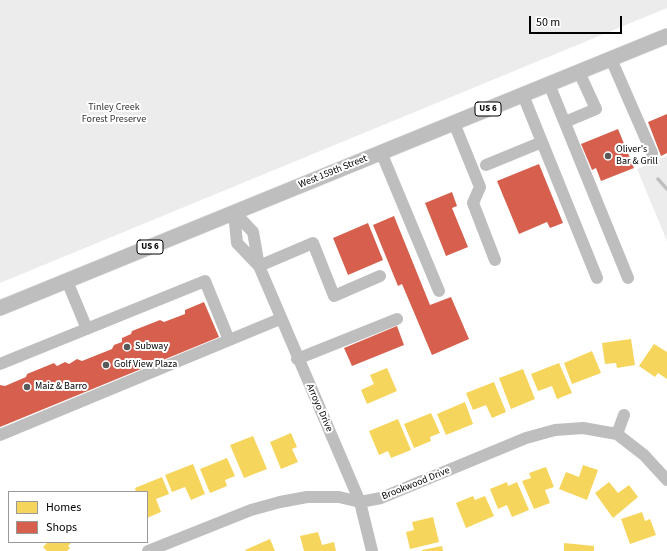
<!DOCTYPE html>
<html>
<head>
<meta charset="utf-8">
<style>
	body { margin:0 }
	#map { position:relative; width:667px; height:551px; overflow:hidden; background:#fff; font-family:"Source Sans 3",sans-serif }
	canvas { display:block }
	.legend { position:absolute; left:8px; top:491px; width:140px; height:52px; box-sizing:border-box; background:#fff; border:1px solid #999; margin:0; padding:5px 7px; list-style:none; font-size:12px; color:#000 }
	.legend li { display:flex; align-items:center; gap:8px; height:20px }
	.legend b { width:20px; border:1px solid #999 }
	.scale { position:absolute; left:529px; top:16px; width:93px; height:18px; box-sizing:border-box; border:2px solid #000; border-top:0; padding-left:5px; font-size:12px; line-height:14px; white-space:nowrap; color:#000; -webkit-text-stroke:3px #fff; paint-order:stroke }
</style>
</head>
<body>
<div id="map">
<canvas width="667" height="551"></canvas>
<ul class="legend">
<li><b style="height:11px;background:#f6d55c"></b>Homes</li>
<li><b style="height:11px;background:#d6604d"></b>Shops</li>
</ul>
<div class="scale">50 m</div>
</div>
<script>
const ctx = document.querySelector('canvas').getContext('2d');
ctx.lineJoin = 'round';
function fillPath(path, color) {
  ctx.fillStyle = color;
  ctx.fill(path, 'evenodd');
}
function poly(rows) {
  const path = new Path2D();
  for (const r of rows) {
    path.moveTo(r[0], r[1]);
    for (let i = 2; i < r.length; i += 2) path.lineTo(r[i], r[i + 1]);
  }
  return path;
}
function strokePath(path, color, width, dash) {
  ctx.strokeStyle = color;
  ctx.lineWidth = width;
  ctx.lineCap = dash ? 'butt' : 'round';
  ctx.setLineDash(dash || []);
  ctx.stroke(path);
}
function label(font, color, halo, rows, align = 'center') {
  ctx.font = font + ' "Source Sans 3",sans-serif';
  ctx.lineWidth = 4;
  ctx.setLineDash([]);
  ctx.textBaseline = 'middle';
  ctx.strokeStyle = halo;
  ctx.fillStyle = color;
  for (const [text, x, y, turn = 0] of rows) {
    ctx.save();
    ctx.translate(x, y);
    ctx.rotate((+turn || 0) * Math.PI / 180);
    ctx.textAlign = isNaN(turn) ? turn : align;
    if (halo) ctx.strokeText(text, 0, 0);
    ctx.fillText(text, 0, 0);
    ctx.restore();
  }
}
const green = poly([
	[0,0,667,0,667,8,0,283],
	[667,156,667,241,637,169]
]);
const homes = poly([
	[631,339,635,365,617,368,616,363,605,364,602,343],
	[654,344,667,352,667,379,658,373,655,377,639,366],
	[592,351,601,373,572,384,564,363],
	[559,363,572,393,557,399,552,386,538,391,531,374],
	[387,368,397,391,367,404,361,390,374,384,370,375],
	[523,369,535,399,511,409,499,378],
	[494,382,506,412,492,418,486,405,473,410,466,393],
	[465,402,473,424,446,435,437,414],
	[431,413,440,433,430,437,431,441,414,448,404,424],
	[398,419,411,450,391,458,388,451,379,455,369,431],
	[291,433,297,447,292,449,298,462,281,469,270,442],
	[253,436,267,469,244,478,230,445],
	[227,458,235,476,225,480,227,486,210,493,200,469],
	[193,464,205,494,191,500,185,487,172,492,165,475],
	[583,465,598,470,587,500,559,489,566,472,579,477],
	[546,467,554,487,545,490,550,503,534,509,522,481,531,478,529,473],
	[162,477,169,494,156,499,161,512,147,518,147,492,136,492,135,488],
	[507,482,508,486,517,482,529,510,512,517,507,505,498,509,490,489],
	[609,482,618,493,629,485,638,497,613,518,595,493],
	[473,496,475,500,485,496,494,516,466,528,456,503],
	[642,512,645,521,650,519,656,535,630,544,621,519],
	[433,517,439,542,410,549,406,532,414,530,412,522],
	[318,532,322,545,334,542,336,551,304,551,300,536],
	[270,539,275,551,246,551,245,550],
	[48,542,72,542,68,546,70,548,67,551,47,551,43,547],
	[564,543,594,546,594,551,564,551],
	[442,546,443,551,422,551,422,550]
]);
const shops = poly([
	[667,114,667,153,661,156,648,122],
	[618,129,634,168,601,181,596,168,592,170,581,144],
	[539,164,563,223,550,228,547,222,519,234,497,181],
	[452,192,457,206,452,208,468,247,446,256,425,203],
	[394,216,430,305,451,297,469,339,432,355,402,284,398,286,373,225],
	[368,223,383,260,348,275,333,238],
	[204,302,219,337,0,427,0,385,5,386,26,377,27,374,54,363,57,366,65,362,69,364,77,359,82,361,112,349,114,345,122,342,122,338,131,334,132,331,160,320,164,322,185,314,185,310],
	[397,326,404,345,352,366,344,348]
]);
const stream = poly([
	[658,179,667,189]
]);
const minor = poly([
	[611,59,652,153],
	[549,84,628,278],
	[523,95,597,278],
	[565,122,596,109,579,72],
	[454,123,480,187,473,203,495,260],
	[381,152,439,291],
	[486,165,542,142],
	[234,212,253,232,259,266,360,502,372,551],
	[234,212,237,243,259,266],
	[259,266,313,243,334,296,380,276],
	[67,281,87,329],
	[297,359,397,319],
	[0,364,205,281,229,340],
	[617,434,644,455,667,480],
	[0,435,280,319],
	[148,551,251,510,280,502,307,497,339,497,360,502,381,498,526,438,555,430,583,428,617,434,624,415]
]);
const major = poly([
	[0,308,667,36]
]);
const markers = [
	[608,156,4,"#595959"],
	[127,347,4,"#595959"],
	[106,365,4,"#595959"],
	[27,387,4,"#595959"]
];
const shields = [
	[488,109,26],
	[150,247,26]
];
const shieldNames = [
	["US 6",488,109],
	["US 6",150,247]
];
const parkNames = [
	["Tinley Creek",114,108],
	["Forest Preserve",114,120]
];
const poiNames = [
	["Oliver's",616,150],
	["Bar & Grill",616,162],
	["Subway",135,347],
	["Golf View Plaza",114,365],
	["Maiz & Barro",35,387]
];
const streetNames = [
	["West 159th Street",333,172,-22],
	["Arroyo Drive",319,408,66],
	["Brookwood Drive",416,484,-22]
];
fillPath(green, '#ececec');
fillPath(homes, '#f6d55c');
fillPath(shops, '#d6604d');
strokePath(stream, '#bfbfbf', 3.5);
strokePath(major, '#dbdbdb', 16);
strokePath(minor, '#bebebe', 12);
strokePath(major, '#bebebe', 15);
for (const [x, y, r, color] of markers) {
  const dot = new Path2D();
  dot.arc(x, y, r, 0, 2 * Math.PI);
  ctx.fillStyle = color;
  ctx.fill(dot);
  strokePath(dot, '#fff', 1.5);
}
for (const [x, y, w] of shields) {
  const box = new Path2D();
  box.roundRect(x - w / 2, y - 7, w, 14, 3);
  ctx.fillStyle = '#fff';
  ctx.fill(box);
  strokePath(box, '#000', 1);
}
label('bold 9px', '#000', null, shieldNames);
label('10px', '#333', '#fff', parkNames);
label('10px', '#000', '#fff', poiNames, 'left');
label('10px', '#000', '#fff', streetNames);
</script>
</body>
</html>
